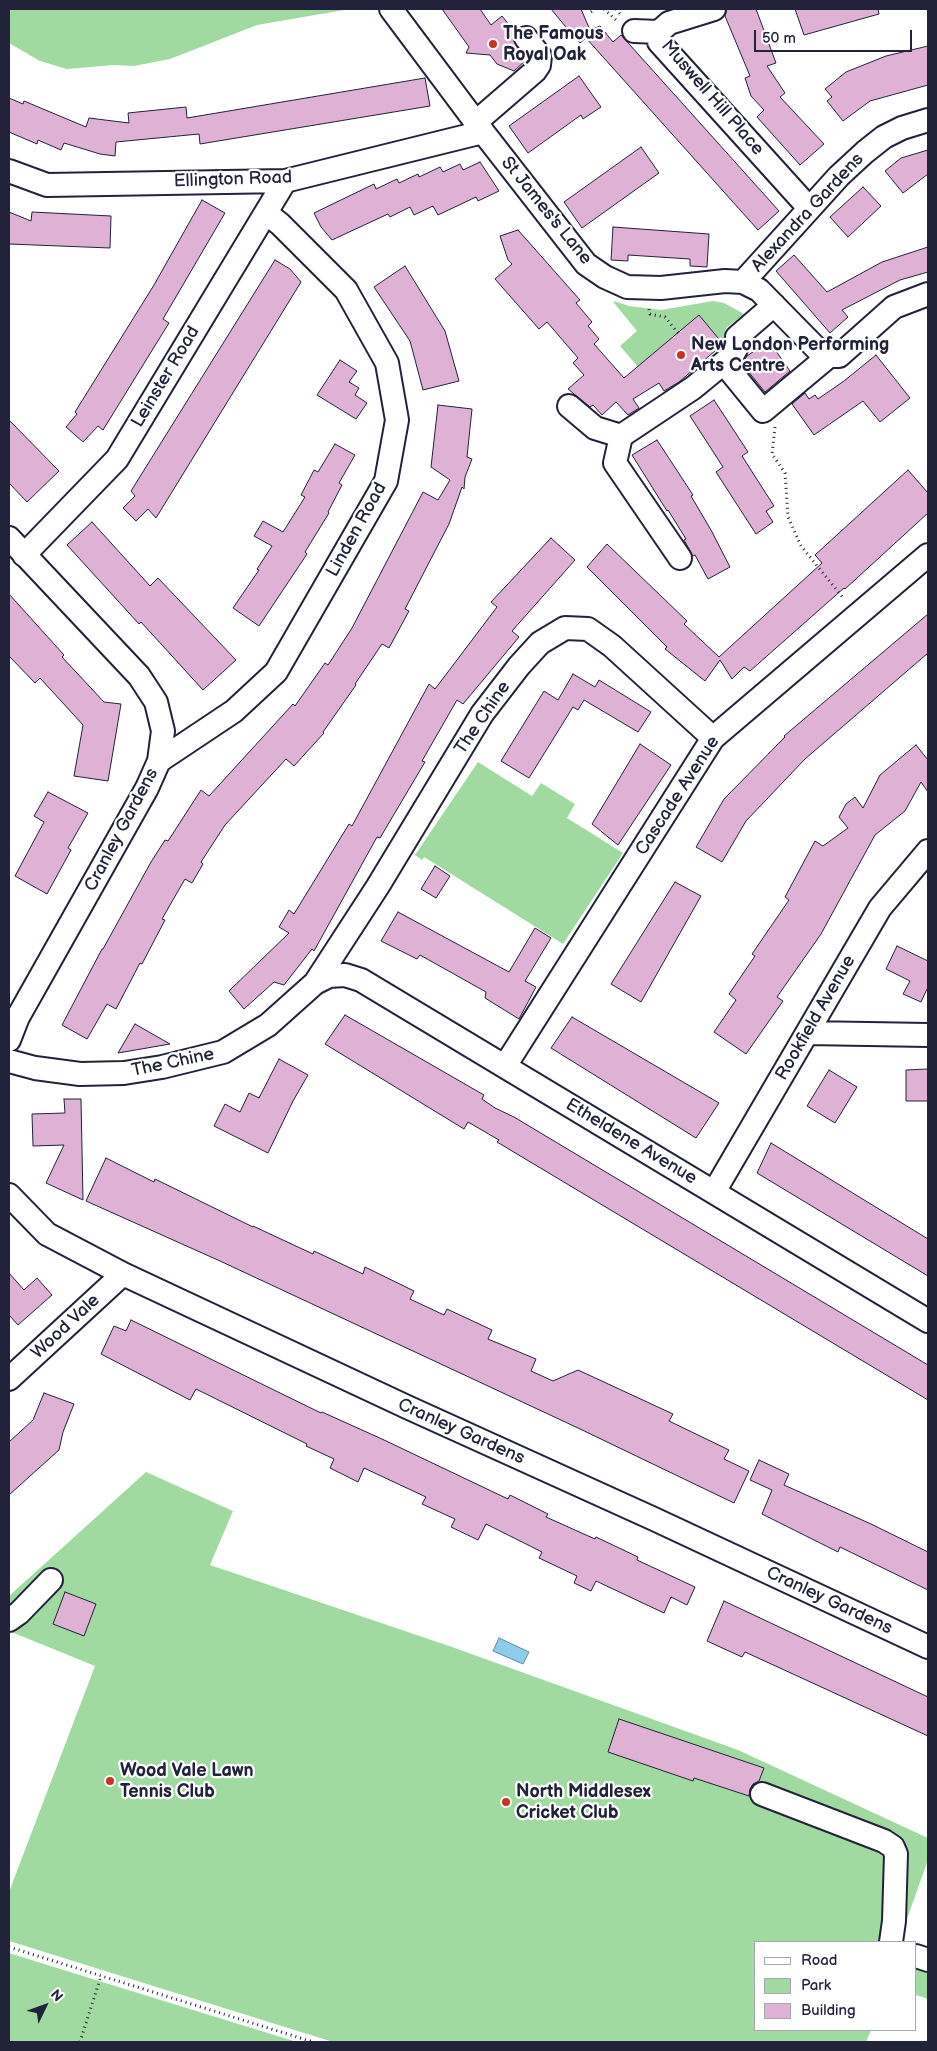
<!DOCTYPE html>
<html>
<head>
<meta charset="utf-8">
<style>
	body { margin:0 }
	#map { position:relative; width:937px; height:2051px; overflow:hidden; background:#fff; font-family:"Balsamiq Sans",sans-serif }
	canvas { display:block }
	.frame { position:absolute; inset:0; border:10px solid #22223b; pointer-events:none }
	.legend { position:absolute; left:754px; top:1941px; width:162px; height:90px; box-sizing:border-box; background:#fff; border:1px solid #a7a7b1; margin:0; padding:6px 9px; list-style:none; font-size:15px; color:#22223b }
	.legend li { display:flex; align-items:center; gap:10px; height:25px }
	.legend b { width:25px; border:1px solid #a7a7b1 }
	.north { position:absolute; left:20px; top:1981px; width:50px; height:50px; -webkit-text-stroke:4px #fff; paint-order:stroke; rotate:48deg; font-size:14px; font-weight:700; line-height:20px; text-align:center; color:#22223b }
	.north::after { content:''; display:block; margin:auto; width:18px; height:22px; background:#22223b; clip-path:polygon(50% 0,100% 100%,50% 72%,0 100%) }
	.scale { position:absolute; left:754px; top:30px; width:158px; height:22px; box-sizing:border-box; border:2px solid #22223b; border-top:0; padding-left:6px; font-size:15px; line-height:18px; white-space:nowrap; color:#22223b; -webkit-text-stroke:4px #fff; paint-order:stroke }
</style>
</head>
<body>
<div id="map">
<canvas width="937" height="2051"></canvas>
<div class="frame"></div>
<ul class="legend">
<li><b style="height:6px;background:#fff"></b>Road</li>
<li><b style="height:14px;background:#a0daa0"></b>Park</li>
<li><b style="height:14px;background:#dfb1d4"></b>Building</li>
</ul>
<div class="north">N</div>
<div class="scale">50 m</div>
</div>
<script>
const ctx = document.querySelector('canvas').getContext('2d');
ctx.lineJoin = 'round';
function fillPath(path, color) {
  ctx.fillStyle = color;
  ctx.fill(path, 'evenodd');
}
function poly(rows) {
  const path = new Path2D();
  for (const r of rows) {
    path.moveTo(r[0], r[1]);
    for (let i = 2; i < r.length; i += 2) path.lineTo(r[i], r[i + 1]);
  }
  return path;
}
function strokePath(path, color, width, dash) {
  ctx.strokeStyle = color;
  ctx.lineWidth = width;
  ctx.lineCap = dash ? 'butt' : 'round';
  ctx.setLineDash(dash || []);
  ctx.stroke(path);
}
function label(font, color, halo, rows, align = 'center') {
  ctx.font = font + ' "Balsamiq Sans",sans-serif';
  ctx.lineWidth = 4.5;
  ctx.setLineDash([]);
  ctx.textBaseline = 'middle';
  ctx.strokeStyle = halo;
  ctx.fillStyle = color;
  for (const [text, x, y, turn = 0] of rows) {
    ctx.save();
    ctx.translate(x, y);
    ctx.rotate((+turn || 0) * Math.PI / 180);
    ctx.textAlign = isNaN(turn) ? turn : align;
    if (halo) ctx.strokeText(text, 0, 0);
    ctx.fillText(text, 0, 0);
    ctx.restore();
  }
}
const green = poly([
	[9,9,350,9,257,25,170,59,134,66,114,65,67,69,40,61,9,43],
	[614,301,629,306,661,310,713,301,724,303,744,314,726,328,723,344,699,315,638,367,620,346,637,331,614,303],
	[478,762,532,796,541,783,575,804,567,818,623,853,563,944,424,857,422,860,415,855],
	[146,1472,233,1511,210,1565,452,1647,738,1750,928,1838,928,1860,899,1941,902,1942,756,1942,756,2030,871,2030,866,2042,333,2042,9,1941,9,1892,95,1666,9,1631,9,1596],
	[916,1947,928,1952,928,1999,916,1995],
	[9,1953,99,1981,297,2042,9,2042]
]);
const water = poly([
	[499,1638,529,1652,523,1664,493,1651,499,1638]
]);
const building = poly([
	[442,9,480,9,491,25,502,16,515,32,513,40,526,60,514,71,497,64,490,55,466,53,469,47,442,9],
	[551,9,581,9,590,30,600,26,613,42,621,35,779,211,758,230,586,38,580,43,573,35,570,36,565,26,551,9],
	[727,9,756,9,776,63,767,66,785,93,780,97,824,144,800,165,757,117,764,110,751,96,745,78,750,76,725,16,727,9],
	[795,9,878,9,879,14,804,35,795,9],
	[928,46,928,85,870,101,843,121,827,101,832,97,825,89,846,72,886,56,928,46],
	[579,76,601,107,583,119,581,115,528,153,509,126,579,76],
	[425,78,430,106,200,144,199,134,116,142,115,156,100,154,64,143,61,150,38,140,37,144,9,132,9,98,23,104,24,101,86,127,89,118,129,123,128,113,186,107,187,118,425,78],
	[641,147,659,173,582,228,564,202,641,147],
	[928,150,928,174,903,193,885,171,901,158,928,150],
	[480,162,499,191,478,201,476,197,438,215,433,206,414,215,410,207,390,217,388,214,332,240,321,227,314,213,374,184,376,189,397,179,399,183,418,174,419,177,440,167,443,172,460,164,463,170,480,162],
	[863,187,881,206,848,237,830,217,863,187],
	[202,200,225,213,163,319,169,323,156,344,103,430,98,426,83,442,66,427,77,414,75,412,154,285,202,200],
	[9,212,31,221,32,212,111,216,110,248,9,244,9,212],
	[613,227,709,234,707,267,690,266,690,259,628,255,628,261,611,260,613,227],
	[518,230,580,300,576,303,592,322,588,326,599,339,594,344,624,378,699,315,723,344,679,382,664,391,659,383,633,399,639,408,628,415,616,402,602,415,593,405,590,407,568,389,584,375,573,363,578,358,547,322,539,329,495,279,512,264,508,260,500,236,518,230],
	[928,247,928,272,900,280,842,310,848,317,830,333,776,271,794,255,827,292,882,262,928,247],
	[275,260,290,269,301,282,156,518,148,509,136,521,123,508,135,496,131,491,275,260],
	[405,266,445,331,459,381,423,390,410,341,374,287,405,266],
	[769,341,790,371,765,392,742,364,747,356,769,341],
	[876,355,910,398,880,422,863,401,814,435,792,404,805,393,809,399,815,395,818,399,844,381,876,355],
	[340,360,357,371,349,382,359,388,355,395,367,403,356,419,317,395,340,360],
	[714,400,748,452,742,456,774,506,766,511,773,522,756,534,716,472,723,467,690,416,714,400],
	[438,405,472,409,467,457,472,459,465,477,464,489,462,487,449,524,405,609,409,611,389,648,382,644,355,684,356,685,323,732,324,733,294,766,286,759,225,825,201,862,203,864,192,883,185,879,162,919,165,920,142,964,140,963,116,1009,107,1004,87,1039,62,1025,102,949,103,949,151,862,165,840,168,841,201,790,209,796,293,704,295,706,325,663,328,665,352,628,423,492,438,500,450,480,431,467,438,405],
	[9,420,59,471,27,502,9,483,9,420],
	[657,440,693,495,691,496,711,530,730,567,708,579,695,555,693,556,684,540,686,539,668,510,667,511,632,455,657,440],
	[335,444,355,455,339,483,342,485,328,512,329,513,305,552,307,554,259,626,233,608,259,570,257,569,272,546,254,536,263,521,283,532,305,497,301,495,314,470,318,472,335,444],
	[908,470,928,493,928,513,845,589,844,588,750,671,744,667,732,679,720,660,705,681,665,649,667,647,587,567,607,544,687,621,684,624,719,657,822,563,815,555,908,470],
	[92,522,150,586,158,578,236,660,203,690,141,622,139,624,67,545,92,522],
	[551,538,575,560,512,631,519,637,463,704,457,700,422,761,425,762,380,838,377,837,314,951,312,949,284,985,274,982,244,1009,229,991,289,933,279,927,289,910,294,914,349,824,352,826,429,684,435,689,497,607,491,602,551,538],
	[9,594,64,655,62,657,104,702,121,704,108,781,74,776,83,725,40,678,35,683,9,656,9,594],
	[928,614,928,653,805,759,746,821,722,862,696,847,724,799,785,737,784,736,928,614],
	[573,674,595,687,599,680,651,712,638,732,584,700,578,710,573,707,529,778,501,761,544,691,558,700,573,674],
	[640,744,671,765,618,845,592,824,640,744],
	[916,745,928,760,928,792,921,782,905,811,875,835,821,934,777,997,783,1001,746,1054,714,1032,736,1000,729,994,755,956,752,954,789,900,785,897,815,841,823,846,848,828,839,817,846,804,855,797,863,808,880,775,916,745],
	[48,792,88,813,68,848,71,850,47,894,15,876,44,822,34,816,48,792],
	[435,866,450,876,436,898,421,889,435,866],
	[675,882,701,896,641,1002,611,984,675,882],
	[398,912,509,972,535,928,551,938,525,981,536,987,519,1019,485,998,486,992,420,955,417,959,381,941,398,912],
	[897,946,928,961,928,987,921,1002,903,994,910,981,886,969,897,946],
	[345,1015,484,1095,482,1099,495,1108,514,1117,928,1365,928,1400,497,1142,499,1140,468,1122,464,1129,325,1044,345,1015],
	[572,1017,719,1103,696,1138,551,1048,572,1017],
	[135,1024,170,1044,118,1053,135,1024],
	[279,1059,308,1075,293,1101,268,1153,214,1126,225,1104,240,1112,249,1093,259,1098,279,1059],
	[928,1069,928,1101,906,1101,906,1070,928,1069],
	[829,1070,857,1087,835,1123,807,1106,829,1070],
	[64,1099,81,1099,83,1200,46,1183,64,1145,33,1146,32,1114,65,1113,64,1099],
	[771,1143,928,1239,928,1276,757,1173,771,1143],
	[106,1158,154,1182,155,1179,253,1227,253,1226,313,1254,314,1251,363,1274,365,1267,414,1291,410,1299,444,1315,447,1309,492,1330,488,1339,536,1359,531,1371,553,1381,578,1370,673,1414,669,1421,729,1450,724,1459,749,1471,734,1503,578,1428,220,1261,86,1201,106,1158],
	[9,1273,24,1290,37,1278,52,1295,18,1325,9,1315,9,1273],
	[131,1320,321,1413,322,1412,382,1439,508,1499,510,1495,548,1514,546,1517,595,1539,596,1537,638,1557,637,1560,695,1587,687,1605,671,1597,664,1613,596,1581,591,1591,574,1583,577,1576,539,1558,542,1552,486,1524,478,1540,451,1527,455,1519,422,1504,426,1497,364,1468,358,1482,330,1468,334,1459,306,1446,307,1444,196,1389,190,1400,101,1354,114,1326,126,1331,131,1320],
	[44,1393,74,1404,63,1432,59,1450,9,1495,9,1442,33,1420,44,1393],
	[759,1460,789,1474,784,1485,871,1524,928,1552,928,1590,840,1547,838,1552,762,1514,772,1490,750,1480,759,1460],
	[65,1592,96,1604,84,1636,53,1624,65,1592],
	[724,1601,928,1697,928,1736,745,1652,742,1657,707,1641,724,1601],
	[619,1719,764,1768,759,1781,753,1784,750,1789,749,1796,694,1778,693,1781,608,1752,619,1719]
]);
const path = poly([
	[604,9,616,20],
	[616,9,621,15],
	[591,12,595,9],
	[649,309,650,314,665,317,678,333],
	[775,427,772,454,785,473,788,517,801,546,844,599],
	[9,1947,313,2042],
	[80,2042,101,1976]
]);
const minor = poly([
	[391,9,483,132,586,264,605,277,627,287,661,288,725,281,743,282,759,290,817,349,829,356,839,356,894,307,928,294],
	[714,9,669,23,659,32,659,42,809,208],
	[634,31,659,32],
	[476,122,535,71,539,65,540,56,526,38],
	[9,171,47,185,285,181,483,132],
	[743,282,839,176,865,152,884,137,902,128,928,120],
	[727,367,763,411,829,356],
	[569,406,595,428,621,436],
	[9,538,139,676,156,702,163,731,159,761,147,788,18,1017,9,1040],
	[24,555,117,459,285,181],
	[680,558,615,463,621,436,693,388,732,356,737,347,737,337,774,305],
	[159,761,234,711,276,672,386,481,397,420,387,363,346,290,280,224,266,213],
	[315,983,378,886,482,714,519,666,540,643,565,628,588,629,612,646,713,738],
	[807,1033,928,1035],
	[9,1061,35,1068,80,1074,124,1073,162,1067,223,1052,268,1025,315,983,329,976,345,975,361,980,928,1321],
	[505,1066,713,738,928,555],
	[714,1192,880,908,928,851],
	[9,1195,47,1234,123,1274,407,1407,654,1519,928,1647],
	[9,1379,123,1274],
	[9,1620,19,1613,51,1580],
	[762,1794,884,1841,893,1847,896,1854,894,1921,891,1942],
	[916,1956,928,1960]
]);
const markers = [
	[493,44,5,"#c8321e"],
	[681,355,5,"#c8321e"],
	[110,1781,5,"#c8321e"],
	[506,1802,5,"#c8321e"]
];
const poiNames = [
	["The Famous",503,34],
	["Royal Oak",503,55],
	["New London Performing",691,345],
	["Arts Centre",691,366],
	["Wood Vale Lawn",120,1771],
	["Tennis Club",120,1792],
	["North Middlesex",516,1792],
	["Cricket Club",516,1813]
];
const streetNames = [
	["Muswell Hill Place",712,98,49],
	["Ellington Road",233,180,-2],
	["St James's Lane",546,211,51],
	["Alexandra Gardens",808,213,-47],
	["Leinster Road",166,377,-59],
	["Linden Road",357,530,-61],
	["The Chine",483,718,-56],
	["Cascade Avenue",678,796,-57],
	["Cranley Gardens",122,830,-62],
	["Rookfield Avenue",816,1018,-60],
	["The Chine",173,1063,-12],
	["Etheldene Avenue",631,1142,31],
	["Wood Vale",66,1327,-43],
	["Cranley Gardens",461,1432,24],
	["Cranley Gardens",829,1601,25]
];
fillPath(green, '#a0daa0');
fillPath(water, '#8ccced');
strokePath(water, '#6288a6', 1);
fillPath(building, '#dfb1d4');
strokePath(building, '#22223b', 1);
strokePath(minor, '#22223b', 26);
strokePath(path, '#22223b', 3, [1, 4]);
strokePath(minor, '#fff', 22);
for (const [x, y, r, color] of markers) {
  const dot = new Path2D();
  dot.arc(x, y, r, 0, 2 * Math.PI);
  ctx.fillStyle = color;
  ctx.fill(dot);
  strokePath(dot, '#fff', 2);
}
label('bold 18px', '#22223b', '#fff', poiNames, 'left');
label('18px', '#22223b', '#fff', streetNames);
</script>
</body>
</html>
